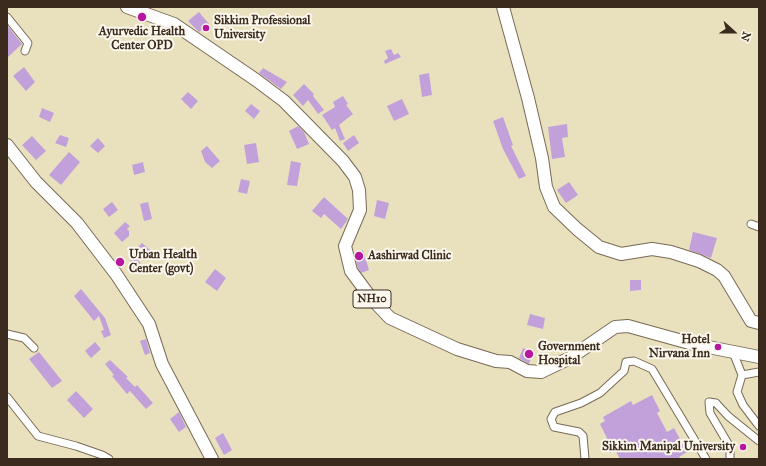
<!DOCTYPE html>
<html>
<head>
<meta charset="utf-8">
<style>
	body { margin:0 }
	#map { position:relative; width:766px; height:466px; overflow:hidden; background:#e9e1be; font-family:"IM FELL Great Primer",serif }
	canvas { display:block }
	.frame { position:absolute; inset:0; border:8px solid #3b2a1e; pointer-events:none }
	.north { position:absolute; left:714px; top:12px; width:40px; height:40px; -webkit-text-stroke:3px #fbf7ec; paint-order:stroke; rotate:111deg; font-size:11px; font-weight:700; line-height:16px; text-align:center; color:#3b2a1e }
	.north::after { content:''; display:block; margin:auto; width:14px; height:18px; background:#3b2a1e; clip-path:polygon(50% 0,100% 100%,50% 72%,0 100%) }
</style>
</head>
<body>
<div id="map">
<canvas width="766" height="466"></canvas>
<div class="frame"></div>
<div class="north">N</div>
</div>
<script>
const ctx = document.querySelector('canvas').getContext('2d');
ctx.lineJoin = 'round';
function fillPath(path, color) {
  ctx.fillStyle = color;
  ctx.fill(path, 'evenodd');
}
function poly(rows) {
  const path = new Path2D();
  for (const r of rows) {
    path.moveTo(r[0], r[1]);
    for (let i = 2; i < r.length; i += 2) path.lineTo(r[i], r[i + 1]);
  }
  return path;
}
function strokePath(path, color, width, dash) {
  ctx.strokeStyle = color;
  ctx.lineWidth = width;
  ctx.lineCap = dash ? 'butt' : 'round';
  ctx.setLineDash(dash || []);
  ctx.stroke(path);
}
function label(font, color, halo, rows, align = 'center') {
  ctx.font = font + ' "IM FELL Great Primer",serif';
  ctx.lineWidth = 4;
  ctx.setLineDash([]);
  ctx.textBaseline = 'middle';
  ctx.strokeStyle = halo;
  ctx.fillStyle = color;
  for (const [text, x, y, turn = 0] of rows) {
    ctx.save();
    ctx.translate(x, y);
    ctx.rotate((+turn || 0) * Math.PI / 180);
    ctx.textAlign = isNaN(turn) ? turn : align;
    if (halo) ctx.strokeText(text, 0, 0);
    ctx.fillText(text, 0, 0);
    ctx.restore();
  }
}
const building = poly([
	[199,12,209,24,199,32,188,21],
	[7,25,22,44,7,58],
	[391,49,394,55,398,53,401,57,385,64,384,61,388,58,385,51],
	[24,67,35,82,26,91,13,76],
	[263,68,287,82,281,89,259,73],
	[429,73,432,95,422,97,419,75],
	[304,84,314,94,313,96,324,110,318,114,308,100,303,106,293,95],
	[188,92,198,101,191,109,181,99],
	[343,96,348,104,346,105,353,114,339,125,345,139,340,141,335,128,332,130,322,115,335,107,333,102],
	[402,99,409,114,394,121,387,106],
	[251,104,260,111,254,119,245,111],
	[42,108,54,113,50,122,39,117],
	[503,117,513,145,511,146,526,176,519,179,503,149,493,121],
	[567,124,568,137,562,138,565,157,552,159,548,127],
	[298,126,304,132,309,144,297,149,289,131],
	[60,135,69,138,66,147,55,143],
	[354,135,359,143,348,151,343,143],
	[32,136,46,151,36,160,22,145],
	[98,138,105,146,98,153,90,146],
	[256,143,259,162,247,164,244,145],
	[207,146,220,161,212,168,205,162,201,151],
	[69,152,80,162,61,185,49,175],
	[291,161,301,163,297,186,287,185],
	[143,162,145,172,134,175,132,165],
	[241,179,250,181,247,194,238,192],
	[569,182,578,195,566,203,557,190],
	[324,197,348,219,341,229,324,214,321,218,312,211],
	[377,200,389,203,385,219,374,216],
	[112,202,118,210,109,217,103,209],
	[148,202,152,219,144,221,140,204],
	[125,222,130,226,127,229,129,231,129,236,122,242,114,233],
	[693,232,717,238,711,258,689,250],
	[142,243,150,250,144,256,136,249],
	[363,250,369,270,361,273,358,268,354,253],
	[138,258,142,268,134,271,130,260],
	[215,269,226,278,217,291,205,282],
	[630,280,641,280,641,290,630,291],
	[81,289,105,318,111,335,104,338,101,331,104,330,99,316,94,321,74,296],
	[530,314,545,318,543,329,527,325],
	[146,339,150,353,145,355,140,341],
	[95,342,101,349,91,358,85,351],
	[523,348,533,352,529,364,519,358],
	[39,352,62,381,52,388,29,359],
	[110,360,128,377,126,378,135,387,137,385,153,403,146,409,130,391,127,394,112,376,114,375,105,364],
	[76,391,93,409,84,418,67,400],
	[652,395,660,411,657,413,667,432,674,428,687,452,679,457,681,459,620,459,615,450,610,453,603,440,607,438,600,424,605,421,603,417,631,401,633,405],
	[179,412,186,427,179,432,170,419],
	[223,433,232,450,224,455,215,438]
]);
const minor = poly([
	[7,17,28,43,25,51],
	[751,224,759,227],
	[7,334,24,338,34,348],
	[733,352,742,375],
	[759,372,742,375,737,392,743,405,759,426],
	[7,397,38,436,76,446,102,455,109,459],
	[585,459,583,436,579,432,554,427,551,419,555,412,581,403,600,393,624,371,626,362,634,361,652,369,706,459],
	[730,459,730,447,710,413,709,402,716,403,728,416,759,441]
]);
const trunk = poly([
	[127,7,174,24,256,80,284,101,343,161,355,177,359,190,360,210,345,246,351,271,371,298,390,318,457,349,496,361,510,362,527,371,541,372,570,358,615,327,628,326,693,344,759,357],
	[503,7,528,98,542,158,546,187,554,207,577,229,599,247,621,254,652,249,671,252,699,261,717,270,724,276,751,321,759,323],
	[7,145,36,182,77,223,116,274,149,324,162,364,212,459]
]);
const markers = [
	[142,17,5,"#b5179e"],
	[206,28,4,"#b5179e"],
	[359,256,5,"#b5179e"],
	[120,262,5,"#b5179e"],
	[718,347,4,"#b5179e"],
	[529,354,5,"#b5179e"],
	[743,447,4,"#b5179e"]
];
const shields = [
	[372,299,38]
];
const shieldNames = [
	["NH10",372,299]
];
const poiNames = [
	["Sikkim Professional",214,21],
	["University",214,35],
	["Ayurvedic Health",142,32,"center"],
	["Center OPD",142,46,"center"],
	["Urban Health",129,255],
	["Center (govt)",129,269],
	["Aashirwad Clinic",368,256],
	["Hotel",710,340,"right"],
	["Nirvana Inn",710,354,"right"],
	["Government",538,347],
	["Hospital",538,361],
	["Sikkim Manipal University",735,447,"right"]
];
fillPath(building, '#c2a1db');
strokePath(minor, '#786a56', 9);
strokePath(trunk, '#786a56', 14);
strokePath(minor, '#fff', 7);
strokePath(trunk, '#fff', 12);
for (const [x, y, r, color] of markers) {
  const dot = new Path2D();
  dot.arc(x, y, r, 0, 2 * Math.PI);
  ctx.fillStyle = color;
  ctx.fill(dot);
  strokePath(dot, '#fbf7ec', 1.5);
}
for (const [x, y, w] of shields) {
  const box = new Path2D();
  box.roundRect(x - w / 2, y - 9, w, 18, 3);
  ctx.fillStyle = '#fbf7ec';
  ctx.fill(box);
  strokePath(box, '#3b2a1e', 1);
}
label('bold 11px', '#3b2a1e', null, shieldNames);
label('bold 12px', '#3b2a1e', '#fbf7ec', poiNames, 'left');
</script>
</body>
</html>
